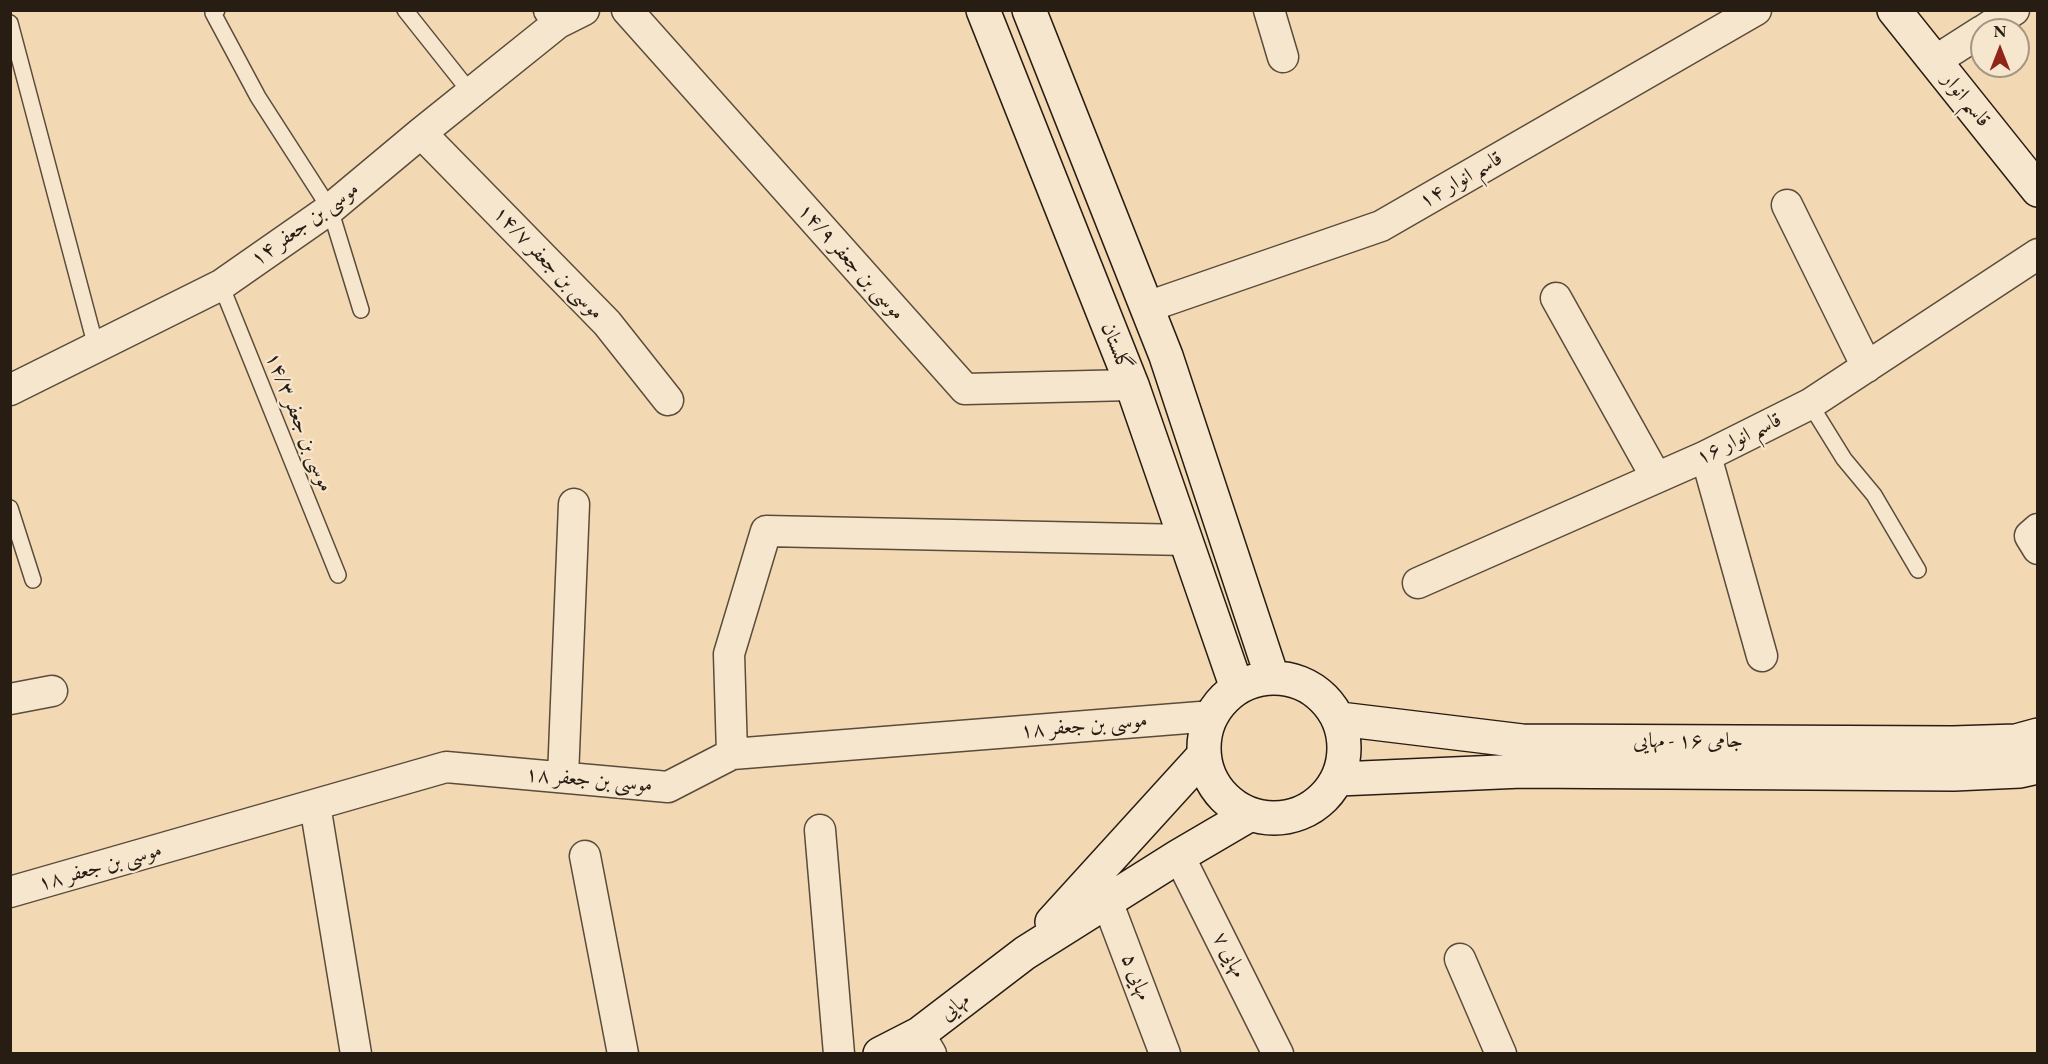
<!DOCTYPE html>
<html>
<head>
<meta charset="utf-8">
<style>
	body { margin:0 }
	#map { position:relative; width:2048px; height:1064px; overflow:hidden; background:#f3d9b3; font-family:"EB Garamond",serif }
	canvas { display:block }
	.frame { position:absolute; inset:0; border:12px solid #271d13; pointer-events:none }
	.north { position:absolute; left:1970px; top:18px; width:60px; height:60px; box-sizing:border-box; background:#f7e6ce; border:2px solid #a49683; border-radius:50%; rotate:0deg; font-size:16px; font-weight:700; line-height:24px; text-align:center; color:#271d13 }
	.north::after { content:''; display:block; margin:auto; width:21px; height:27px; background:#8f2418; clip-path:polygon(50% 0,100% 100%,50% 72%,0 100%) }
</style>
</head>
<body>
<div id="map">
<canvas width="2048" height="1064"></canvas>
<div class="frame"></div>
<div class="north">N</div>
</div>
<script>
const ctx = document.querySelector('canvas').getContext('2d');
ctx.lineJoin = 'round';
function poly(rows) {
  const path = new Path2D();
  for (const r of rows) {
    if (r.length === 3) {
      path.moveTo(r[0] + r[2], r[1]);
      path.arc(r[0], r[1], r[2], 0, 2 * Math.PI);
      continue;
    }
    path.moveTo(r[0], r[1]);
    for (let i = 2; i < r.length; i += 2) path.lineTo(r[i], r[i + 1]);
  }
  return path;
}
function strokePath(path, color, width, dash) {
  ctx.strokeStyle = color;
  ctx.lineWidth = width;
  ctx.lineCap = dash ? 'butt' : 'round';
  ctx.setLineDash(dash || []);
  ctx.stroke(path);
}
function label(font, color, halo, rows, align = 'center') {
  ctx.font = font + ' "EB Garamond",Amiri,serif';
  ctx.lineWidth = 4.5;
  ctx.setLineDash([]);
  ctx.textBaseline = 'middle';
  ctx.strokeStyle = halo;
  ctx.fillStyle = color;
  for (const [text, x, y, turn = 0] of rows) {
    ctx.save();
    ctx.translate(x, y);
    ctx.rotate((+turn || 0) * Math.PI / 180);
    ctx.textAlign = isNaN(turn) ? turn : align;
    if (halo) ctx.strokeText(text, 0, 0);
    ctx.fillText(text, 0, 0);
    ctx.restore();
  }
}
const lane = poly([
	[217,10,213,13,258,97,330,209,361,310],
	[405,10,471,93],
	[10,23,96,347],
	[221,285,338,575],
	[1810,404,1844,459,1874,495,1918,570],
	[10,508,33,580]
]);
const street = poly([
	[627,10,965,389,1132,385],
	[1269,10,1283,57],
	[558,23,584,10],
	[1984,30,2014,10],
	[1935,61,1982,31],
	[421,133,607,323,668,400],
	[1787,205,1867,367],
	[1556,298,1656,477],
	[1147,307,1381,226,1756,10],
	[10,390,221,285,330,209,421,133,558,23,549,10],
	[1706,456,1762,656],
	[2038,529,2030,536,2038,549],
	[1418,583,1706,456,1810,404,2038,254],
	[10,699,52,691],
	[732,754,729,654,766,531,1186,540],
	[563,777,574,504],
	[315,805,356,1054],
	[820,830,839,1054],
	[585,856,623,1054],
	[1179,856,1278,1054],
	[10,892,446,767,668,787,732,754,1213,716],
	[1107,901,1165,1054],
	[1460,959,1501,1054],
	[919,1034,931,1054]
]);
const secondary = poly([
	[983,10,1132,385,1237,688],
	[1029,10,1166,356,1272,677],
	[1894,10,2038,190],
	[1274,748,70],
	[1340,719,1522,741,1953,743,2016,741,2038,735],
	[1339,779,1522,771,1954,774,2020,771,2038,767],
	[1052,922,1204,755],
	[880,1054,919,1034,1025,953,1179,856,1249,815]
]);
const streetNames = [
	["قاسم انوار",1966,100,51],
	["قاسم انوار ۱۴",1461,180,-30],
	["موسی بن جعفر ۱۴",305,224,-36],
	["موسی بن جعفر ۱۴/۹",851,262,48],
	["موسی بن جعفر ۱۴/۷",548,263,46],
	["گلستان",1116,347,68],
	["موسی بن جعفر ۱۴/۳",299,422,68],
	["قاسم انوار ۱۶",1739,439,-26],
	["موسی بن جعفر ۱۸",1084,726,-5],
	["جامی ۱۶ - مهایی",1688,741],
	["موسی بن جعفر ۱۸",589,780,5],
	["موسی بن جعفر ۱۸",100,867,-16],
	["مهایی ۷",1229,955,63],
	["مهایی ۵",1136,977,69],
	["مهایی",955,1007,-38]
];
strokePath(lane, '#5a4c3b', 18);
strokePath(street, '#5a4c3b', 33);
strokePath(secondary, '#271d13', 36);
strokePath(lane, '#f7e6ce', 15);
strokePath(street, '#f7e6ce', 30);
strokePath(secondary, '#f7e6ce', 33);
label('21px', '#271d13', '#f7e6ce', streetNames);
</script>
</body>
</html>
